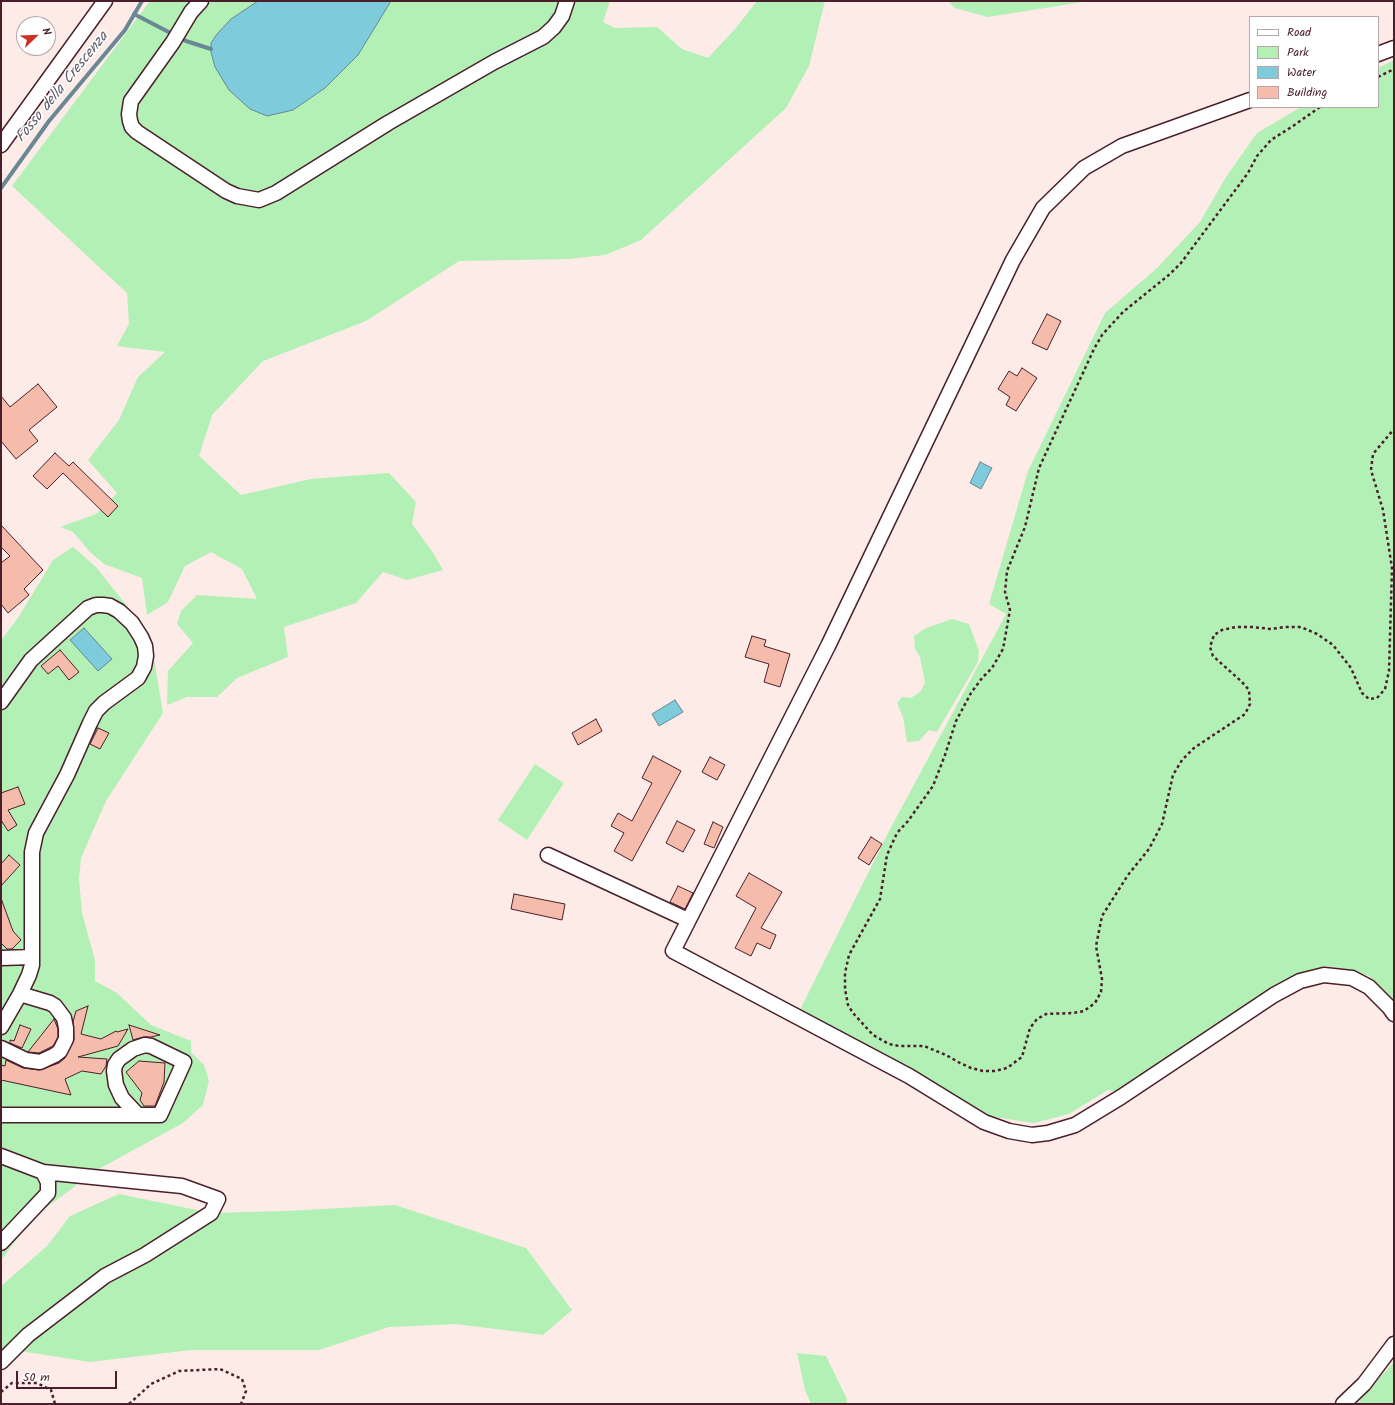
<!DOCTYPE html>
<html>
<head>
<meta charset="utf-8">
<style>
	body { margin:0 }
	#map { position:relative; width:1395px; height:1405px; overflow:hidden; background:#fcebe6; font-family:Kalam,sans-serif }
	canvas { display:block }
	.frame { position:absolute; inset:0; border:2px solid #4a1f2b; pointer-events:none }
	.legend { position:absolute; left:1249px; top:16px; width:130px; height:92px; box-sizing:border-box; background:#fff; border:1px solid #b7a5aa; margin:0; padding:5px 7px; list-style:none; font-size:12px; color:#4a1f2b }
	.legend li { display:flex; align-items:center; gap:8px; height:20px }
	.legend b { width:20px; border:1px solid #b7a5aa }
	.north { position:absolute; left:16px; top:16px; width:40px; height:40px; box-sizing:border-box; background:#fff; border:1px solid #b7a5aa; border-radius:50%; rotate:67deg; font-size:11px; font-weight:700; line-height:16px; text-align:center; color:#4a1f2b }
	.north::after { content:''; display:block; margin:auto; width:14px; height:18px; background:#c8321e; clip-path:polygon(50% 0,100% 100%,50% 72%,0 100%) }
	.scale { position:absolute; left:16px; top:1371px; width:101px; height:18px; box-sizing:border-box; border:2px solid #4a1f2b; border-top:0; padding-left:5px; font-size:12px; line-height:14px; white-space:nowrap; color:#4a1f2b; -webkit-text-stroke:3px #fff; paint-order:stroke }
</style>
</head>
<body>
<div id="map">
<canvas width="1395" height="1405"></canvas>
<div class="frame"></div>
<ul class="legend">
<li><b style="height:5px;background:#fff"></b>Road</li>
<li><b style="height:11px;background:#b3f0b6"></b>Park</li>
<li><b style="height:11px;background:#7eccdb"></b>Water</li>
<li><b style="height:11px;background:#f5bcac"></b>Building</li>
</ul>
<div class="north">N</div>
<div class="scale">50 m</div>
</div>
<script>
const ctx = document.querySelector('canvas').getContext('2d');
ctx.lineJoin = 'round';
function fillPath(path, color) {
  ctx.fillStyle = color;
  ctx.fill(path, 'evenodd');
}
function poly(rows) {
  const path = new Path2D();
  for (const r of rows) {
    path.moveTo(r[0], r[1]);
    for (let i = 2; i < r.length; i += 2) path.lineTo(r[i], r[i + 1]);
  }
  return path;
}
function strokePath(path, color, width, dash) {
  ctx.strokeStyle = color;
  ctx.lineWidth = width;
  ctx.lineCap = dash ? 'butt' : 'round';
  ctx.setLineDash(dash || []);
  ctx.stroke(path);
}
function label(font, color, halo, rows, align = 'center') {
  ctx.font = font + ' Kalam,sans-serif';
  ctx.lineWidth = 3;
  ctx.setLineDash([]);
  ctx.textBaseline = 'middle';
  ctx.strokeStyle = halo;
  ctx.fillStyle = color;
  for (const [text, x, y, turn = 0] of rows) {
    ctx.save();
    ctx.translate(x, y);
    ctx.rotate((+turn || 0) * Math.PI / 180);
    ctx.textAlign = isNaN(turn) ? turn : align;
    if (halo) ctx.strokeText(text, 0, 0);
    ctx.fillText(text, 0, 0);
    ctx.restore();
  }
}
const green = poly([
	[150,1,610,1,603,22,615,28,657,27,682,49,708,58,735,29,757,1,825,1,809,66,786,108,641,240,605,255,568,259,459,261,366,321,263,361,212,415,199,456,241,495,311,479,389,473,416,502,412,524,432,551,443,570,407,580,383,572,356,603,284,627,288,657,237,678,217,697,187,697,167,705,168,671,193,643,177,624,181,611,197,595,257,599,242,569,211,552,185,566,168,602,147,615,142,578,104,564,90,552,73,532,60,527,96,514,117,493,88,460,119,420,138,377,165,352,117,346,129,324,127,293,12,186],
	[948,1,1089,1,988,17,955,8],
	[1394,60,1394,1000,1369,976,1346,969,1325,966,1306,973,1120,1092,1108,1090,1069,1114,1034,1123,988,1116,912,1072,800,1010,889,831,1006,614,989,604,1028,471,1105,313,1157,268,1200,222,1226,177,1257,133,1301,107,1378,107,1378,68],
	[73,547,96,567,150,635,163,713,106,801,81,858,79,879,82,913,95,960,95,981,117,993,151,1025,191,1041,191,1052,204,1065,209,1081,203,1105,183,1123,97,1170,35,1216,1,1260,1,640,18,618,53,560],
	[952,619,969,624,979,651,978,662,937,732,929,730,919,741,907,742,903,717,897,703,902,697,911,698,920,692,925,683,920,657,915,649,914,636,926,628],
	[535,764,564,783,527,840,498,820],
	[119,1194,211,1213,286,1211,395,1205,526,1248,572,1310,543,1335,456,1324,389,1327,319,1350,191,1350,90,1362,1,1348,1,1286,47,1246,70,1216],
	[797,1353,826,1356,847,1399,846,1404,811,1404,805,1390],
	[1394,1362,1394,1404,1356,1404,1362,1397]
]);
const water = poly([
	[258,1,391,1,358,55,325,88,293,110,267,116,250,109,229,90,215,67,211,52,211,43,217,34,231,19,258,1],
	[980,462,992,468,981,489,970,483,980,462],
	[84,628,112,659,98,671,70,640,84,628],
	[675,700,683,712,659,726,652,714,675,700]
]);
const stream = poly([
	[134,14,186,41,211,49],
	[1,188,49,121,125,30,142,1]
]);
const building = poly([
	[1047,314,1061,321,1047,350,1032,343,1047,314],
	[1022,368,1037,378,1016,411,1006,405,1010,397,998,389,1009,371,1017,376,1022,368],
	[38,384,57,407,29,430,38,441,16,459,1,441,1,396,10,407,38,384],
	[55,453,69,466,73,462,118,506,108,517,63,473,47,489,33,476,55,453],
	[1,525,43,570,24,589,29,595,8,613,1,604,1,563,10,556,1,547,1,525],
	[752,636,766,640,764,646,790,654,780,687,764,682,769,664,745,657,752,636],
	[60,650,79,672,69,680,58,666,48,674,41,666,60,650],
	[596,719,602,731,578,745,572,733,596,719],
	[98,728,109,733,100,749,90,744,98,728],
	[653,756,681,771,632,861,614,851,624,833,611,826,618,813,632,821,652,783,642,778,653,756],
	[710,757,725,765,717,780,702,772,710,757],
	[18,787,25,804,8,810,17,825,8,831,1,820,1,793,18,787],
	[677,821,695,830,683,852,666,843,677,821],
	[713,822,723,827,714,848,704,844,713,822],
	[871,837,882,844,869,865,858,858,871,837],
	[9,855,20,865,1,886,1,864,9,855],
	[749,873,782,892,761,928,776,935,770,949,757,943,751,956,735,948,756,908,736,896,749,873],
	[678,886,693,893,685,909,670,902,678,886],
	[514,894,565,904,562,920,511,909,514,894],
	[2,901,13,931,21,940,12,949,7,949,1,943,1,902,2,901],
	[88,1006,81,1034,101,1039,116,1031,117,1032,128,1029,118,1046,78,1057,107,1059,106,1066,101,1074,82,1071,65,1079,71,1095,1,1080,1,1065,5,1066,6,1060,23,1068,39,1070,59,1063,65,1058,74,1039,73,1022,76,1011,88,1006],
	[54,1019,58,1029,58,1037,53,1046,39,1053,28,1052,54,1019],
	[20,1025,31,1029,22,1048,10,1043,10,1040,14,1041,20,1025],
	[129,1025,160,1035,151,1037,143,1037,133,1040,129,1025],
	[139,1061,165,1063,164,1082,155,1106,144,1106,140,1100,142,1093,126,1072,139,1061]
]);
const path = poly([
	[1378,77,1394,69],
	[1320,107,1293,126,1271,140,1257,156,1248,173,1181,263,1170,274,1123,312,1102,335,1094,349,1039,468,1025,527,1007,571,1005,592,1010,610,1003,649,992,668,982,678,971,693,956,721,945,755,933,786,908,821,897,833,887,855,880,899,849,955,845,973,845,989,848,1005,853,1013,873,1035,889,1044,899,1046,924,1046,946,1055,960,1063,971,1068,983,1071,995,1071,1007,1068,1022,1057,1030,1028,1037,1019,1046,1014,1073,1013,1084,1011,1095,1003,1101,992,1102,979,1096,946,1102,916,1128,875,1149,849,1162,824,1173,775,1182,760,1194,748,1245,714,1250,704,1249,690,1241,681,1213,656,1210,647,1214,635,1222,630,1236,627,1252,627,1271,629,1285,627,1301,627,1317,634,1333,645,1351,668,1362,693,1369,699,1377,698,1385,689,1389,671,1392,568,1383,510,1371,470,1373,454,1394,429],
	[1,1392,12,1383,37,1383,51,1390,55,1404],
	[129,1404,151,1384,179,1371,220,1369,242,1379,246,1391,241,1404]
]);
const minor = poly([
	[201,1,191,12,173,42,131,101,129,114,130,121,132,127,137,132,226,191,237,196,259,200,276,193,388,123,494,62,543,37,554,27,562,16,567,1],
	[1378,54,1394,48],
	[1250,100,1122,146,1084,168,1043,208,1013,260,828,646,673,951,909,1076,984,1122,1009,1131,1032,1135,1048,1133,1075,1125,1121,1097,1274,995,1300,981,1324,975,1352,978,1369,987,1389,1007,1394,1014],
	[1,145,105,1],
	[1,702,31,660,88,608,96,605,103,605,110,606,119,611,132,623,141,637,145,646,146,656,144,667,138,678,104,703,96,711,90,723,67,775,36,833,32,852,32,965,29,975,20,994,1,1027],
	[548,855,688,920],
	[1,958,32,957],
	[1,1048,26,1060,40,1062,55,1055,60,1051,66,1039,66,1028,64,1018,55,1006,50,1003,20,994],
	[1,1115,160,1115,184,1062,151,1046,145,1045,133,1049,119,1059,115,1065,114,1071,116,1085,122,1098,138,1115],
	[1,1156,43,1172,182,1186,218,1199,211,1213,145,1255,105,1276,28,1335,1,1362],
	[1,1243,48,1193,48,1182,43,1172],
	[1343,1404,1364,1384,1394,1344]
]);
const waterNames = [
	["Fosso della Crescenza",63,88,-51]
];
fillPath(green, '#b3f0b6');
fillPath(water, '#7eccdb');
strokePath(water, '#698795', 1);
strokePath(stream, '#698795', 4);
fillPath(building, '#f5bcac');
strokePath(building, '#4a1f2b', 1);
strokePath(minor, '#4a1f2b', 17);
strokePath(path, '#4a1f2b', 2.5, [3, 3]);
strokePath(minor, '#fff', 14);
label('italic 15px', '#5c5c69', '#fff', waterNames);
</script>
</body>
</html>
